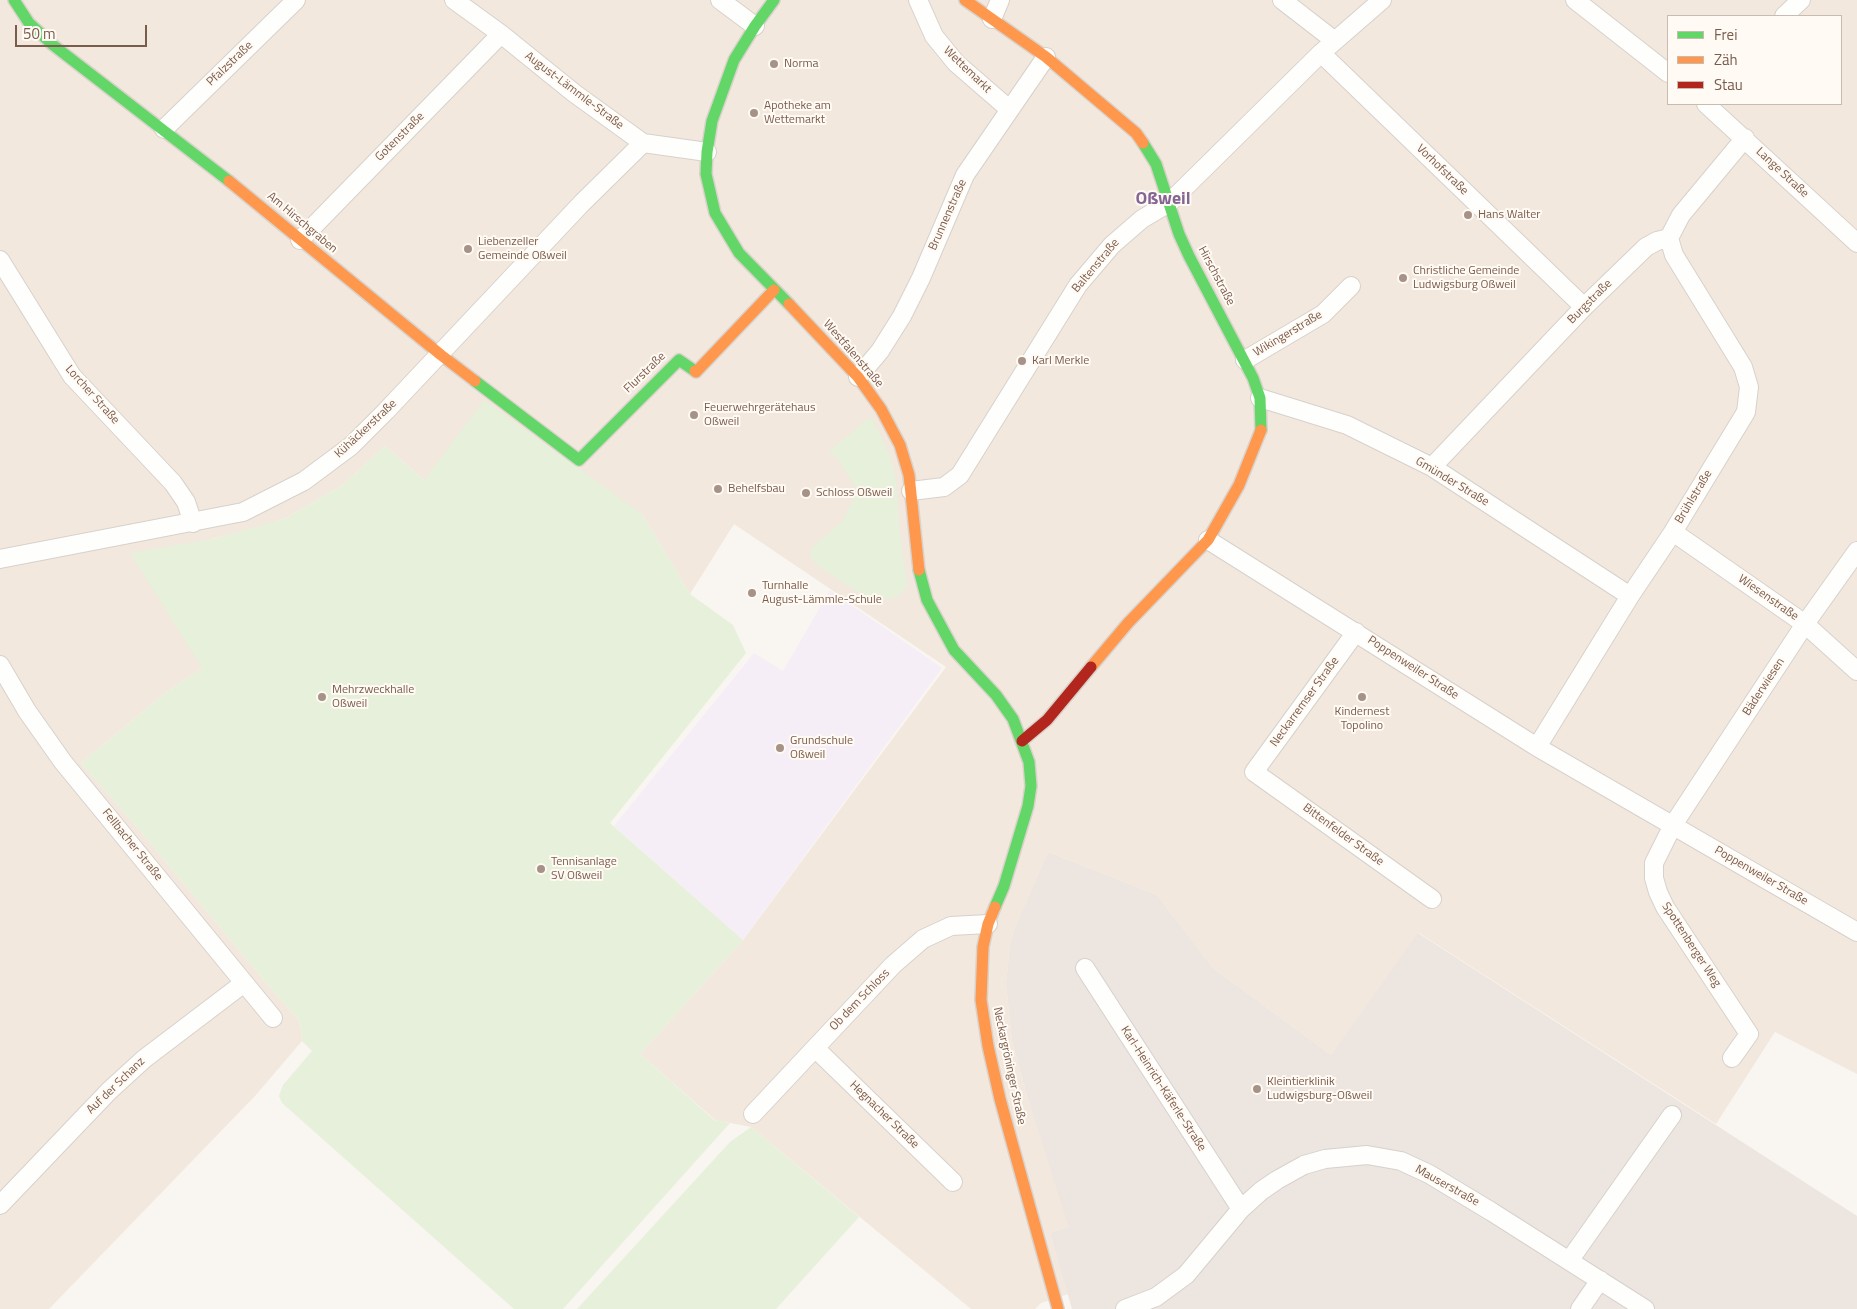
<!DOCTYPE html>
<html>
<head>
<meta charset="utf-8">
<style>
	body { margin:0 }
	#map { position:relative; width:1857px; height:1309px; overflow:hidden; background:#f9f5f0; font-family:"Titillium Web",sans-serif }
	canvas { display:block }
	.legend { position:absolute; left:1667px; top:15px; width:175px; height:90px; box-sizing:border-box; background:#fffaf3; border:1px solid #cabbb1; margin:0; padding:6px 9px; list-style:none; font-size:15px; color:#7a5c4d }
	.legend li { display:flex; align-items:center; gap:10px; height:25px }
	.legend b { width:25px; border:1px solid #cabbb1 }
	.scale { position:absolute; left:15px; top:25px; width:132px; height:22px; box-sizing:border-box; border:2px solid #7a5c4d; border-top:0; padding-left:6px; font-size:15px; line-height:18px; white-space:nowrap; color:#7a5c4d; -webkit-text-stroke:4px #fffaf3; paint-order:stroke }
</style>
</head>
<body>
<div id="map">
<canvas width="1857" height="1309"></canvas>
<ul class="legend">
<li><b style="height:6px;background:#63d668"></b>Frei</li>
<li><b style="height:6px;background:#ff974d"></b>Zäh</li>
<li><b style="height:6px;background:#b3261e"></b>Stau</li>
</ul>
<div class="scale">50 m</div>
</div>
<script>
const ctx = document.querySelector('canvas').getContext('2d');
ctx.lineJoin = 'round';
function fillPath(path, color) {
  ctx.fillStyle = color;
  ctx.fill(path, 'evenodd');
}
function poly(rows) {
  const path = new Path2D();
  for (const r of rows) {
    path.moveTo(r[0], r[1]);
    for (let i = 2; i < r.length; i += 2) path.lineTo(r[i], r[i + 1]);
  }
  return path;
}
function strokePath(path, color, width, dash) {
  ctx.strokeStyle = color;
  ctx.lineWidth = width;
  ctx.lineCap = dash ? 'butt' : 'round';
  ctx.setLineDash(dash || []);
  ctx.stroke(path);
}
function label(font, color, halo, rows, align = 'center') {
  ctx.font = font + ' "Titillium Web",sans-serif';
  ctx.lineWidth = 4;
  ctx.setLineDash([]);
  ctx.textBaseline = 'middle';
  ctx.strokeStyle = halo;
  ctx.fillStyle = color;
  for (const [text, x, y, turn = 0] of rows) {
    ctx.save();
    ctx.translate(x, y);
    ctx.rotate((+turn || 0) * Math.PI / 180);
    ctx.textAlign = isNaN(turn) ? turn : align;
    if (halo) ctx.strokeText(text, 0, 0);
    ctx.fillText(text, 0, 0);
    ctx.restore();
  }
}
const residential = poly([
	[0,0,1857,0,1857,1074,1775,1032,1716,1124,1419,933,1331,1055,1213,968,1157,895,1048,852,1015,927,1010,944,1006,984,1012,1041,1027,1096,1070,1227,1050,1233,1068,1294,1041,1303,1035,1309,971,1309,751,1127,715,1120,640,1054,743,940,946,667,734,524,690,594,642,514,424,480,385,446,343,485,286,518,242,532,186,545,202,668,164,694,81,763,142,833,268,985,298,1019,301,1029,302,1041,255,1096,49,1309,0,1309],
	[1668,16,1841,16,1841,104,1668,104]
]);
const industrial = poly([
	[1048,852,1157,895,1213,968,1331,1055,1418,933,1857,1216,1857,1309,1072,1309,1050,1233,1069,1227,1027,1096,1012,1041,1006,984,1010,944,1015,927]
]);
const education = poly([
	[830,590,942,668,743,940,614,826,754,653,783,671]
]);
const green = poly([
	[484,400,642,514,690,594,733,625,746,653,610,823,743,940,640,1054,714,1120,730,1123,563,1309,514,1309,282,1103,279,1096,283,1085,312,1051,302,1041,301,1029,298,1019,268,985,142,833,81,763,164,694,202,668,130,553,217,538,286,518,343,485,385,446,424,480],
	[870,417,879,431,891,459,896,480,900,535,907,586,903,592,896,597,879,601,870,600,821,568,811,559,811,548,843,520,857,491,840,462,829,451],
	[751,1127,859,1217,776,1309,577,1309,730,1142]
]);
const street = poly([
	[454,0,501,34,574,93,643,143,707,152],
	[720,0,755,26],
	[918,0,934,36,956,63,1009,109],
	[1282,0,1335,41],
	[1575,0,1668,73],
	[1784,16,1801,0],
	[992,19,1000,0],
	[1321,53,1584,307],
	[1706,104,1857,243],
	[164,129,296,0],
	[300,240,501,34],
	[0,260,72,376,173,483,186,502,193,523],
	[1245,360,1323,314,1351,286],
	[858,377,880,351,902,316,921,278,965,175,1046,57],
	[1260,398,1347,425,1432,467,1630,596],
	[1432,467,1584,307,1646,247,1657,241,1669,238],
	[911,491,944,487,960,475,1078,285,1112,245,1142,219,1169,203,1321,53,1382,0],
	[1673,532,1805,624,1857,671],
	[1208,540,1537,747,1857,932],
	[0,559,243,512,304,481,351,446,386,411,582,203,643,143],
	[1356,632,1254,772,1432,899],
	[0,665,27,711,63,762,273,1018],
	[1537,747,1630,596,1673,532,1746,412,1749,387,1743,367,1674,255,1669,238,1681,215,1745,138],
	[1085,968,1241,1209],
	[815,1048,953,1182],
	[1732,1058,1749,1034,1665,907,1658,892,1654,878,1654,863,1673,825,1805,624,1857,551],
	[753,1114,893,965,923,939,951,926,988,924],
	[0,1205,109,1091,144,1059,244,983],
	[1569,1261,1672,1115],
	[1125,1309,1156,1297,1186,1275,1241,1209,1261,1191,1277,1180,1304,1165,1325,1159,1367,1155,1401,1161,1429,1174,1492,1212,1645,1309],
	[1580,1309,1600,1280]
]);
const fast = poly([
	[14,0,29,23,53,45,229,181],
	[774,0,755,26,734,60,712,121,707,152,706,174,715,213,739,253,789,304],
	[1143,143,1156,164,1179,234,1189,256,1253,378,1260,398,1261,430],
	[475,381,579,460,679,360,695,371],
	[919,570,927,600,954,650,996,695,1013,719,1029,762,1031,786,1028,806,1004,886,995,907]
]);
const slow = poly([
	[965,0,1046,57,1136,133,1143,143],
	[229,181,441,355,475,381],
	[789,304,858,377,881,409,900,445,909,475,919,570],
	[695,371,696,372,774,290],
	[1091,667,1128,623,1208,540,1239,485,1261,430],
	[995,907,988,924,983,947,981,1000,988,1046,1000,1099,1058,1309]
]);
const jam = poly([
	[1022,741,1047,720,1091,667]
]);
const markers = [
	[774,64,5,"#a69286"],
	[754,113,5,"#a69286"],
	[1468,215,5,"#a69286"],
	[468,249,5,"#a69286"],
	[1403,278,5,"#a69286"],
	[1022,361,5,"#a69286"],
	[694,415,5,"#a69286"],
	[718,489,5,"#a69286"],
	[806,493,5,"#a69286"],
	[752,593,5,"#a69286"],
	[322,697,5,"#a69286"],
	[1362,697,5,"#a69286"],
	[780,748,5,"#a69286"],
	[541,869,5,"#a69286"],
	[1257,1089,5,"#a69286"]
];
const streetNames = [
	["Pfalzstraße",230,64,-44],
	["Wettemarkt",967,70,44],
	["August-Lämmle-Straße",574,91,37],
	["Gotenstraße",400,137,-45],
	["Vorhofstraße",1442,170,44],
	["Lange Straße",1782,173,43],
	["Brunnenstraße",948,215,-66],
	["Am Hirschgraben",302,223,40],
	["Baltenstraße",1096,266,-50],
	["Hirschstraße",1216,276,62],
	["Burgstraße",1590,302,-45],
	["Wikingerstraße",1288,334,-31],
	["Westfalenstraße",853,354,49],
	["Flurstraße",645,373,-44],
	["Lorcher Straße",92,395,48],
	["Kühäckerstraße",366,429,-43],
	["Gmünder Straße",1452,482,31],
	["Brühlstraße",1694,497,-59],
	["Wiesenstraße",1768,598,35],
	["Poppenweiler Straße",1413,668,33],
	["Bäderwiesen",1764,687,-57],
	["Neckarremser Straße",1305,702,-54],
	["Bittenfelder Straße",1343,835,36],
	["Fellbacher Straße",132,845,51],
	["Poppenweiler Straße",1761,876,30],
	["Spottenberger Weg",1691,945,57],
	["Ob dem Schloss",860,1000,-46],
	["Neckargröninger Straße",1009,1066,78],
	["Auf der Schanz",116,1086,-44],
	["Karl-Heinrich-Käferle-Straße",1163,1089,57],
	["Hegnacher Straße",884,1115,44],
	["Mauserstraße",1447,1186,29]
];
const poiNames = [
	["Norma",784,64],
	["Apotheke am",764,106],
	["Wettemarkt",764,120],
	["Hans Walter",1478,215],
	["Liebenzeller",478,242],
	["Gemeinde Oßweil",478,256],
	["Christliche Gemeinde",1413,271],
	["Ludwigsburg Oßweil",1413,285],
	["Karl Merkle",1032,361],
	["Feuerwehrgerätehaus",704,408],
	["Oßweil",704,422],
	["Behelfsbau",728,489],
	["Schloss Oßweil",816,493],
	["Turnhalle",762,586],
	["August-Lämmle-Schule",762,600],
	["Mehrzweckhalle",332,690],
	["Oßweil",332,704],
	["Kindernest",1362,712,"center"],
	["Topolino",1362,726,"center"],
	["Grundschule",790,741],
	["Oßweil",790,755],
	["Tennisanlage",551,862],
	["SV Oßweil",551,876],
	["Kleintierklinik",1267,1082],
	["Ludwigsburg-Oßweil",1267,1096]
];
const districtNames = [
	["Oßweil",1163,200]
];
fillPath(residential, '#f2e8de');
fillPath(industrial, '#ede5e0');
fillPath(education, '#f6eef6');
fillPath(green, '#e7f0db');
strokePath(street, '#d7d1cb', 20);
strokePath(fast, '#d9d2cb', 14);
strokePath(slow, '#d9d2cb', 14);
strokePath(jam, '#d9d2cb', 14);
strokePath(street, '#fefefd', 18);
strokePath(fast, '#63d668', 11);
strokePath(slow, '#ff974d', 11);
strokePath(jam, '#b3261e', 11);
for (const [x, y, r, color] of markers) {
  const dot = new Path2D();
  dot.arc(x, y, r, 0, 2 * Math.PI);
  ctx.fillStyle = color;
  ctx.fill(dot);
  strokePath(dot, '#fffaf3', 2);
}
label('12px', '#7a5c4d', '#fffaf3', streetNames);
label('12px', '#7a5c4d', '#fffaf3', poiNames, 'left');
label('bold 18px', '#846695', '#fffaf3', districtNames);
</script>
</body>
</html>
